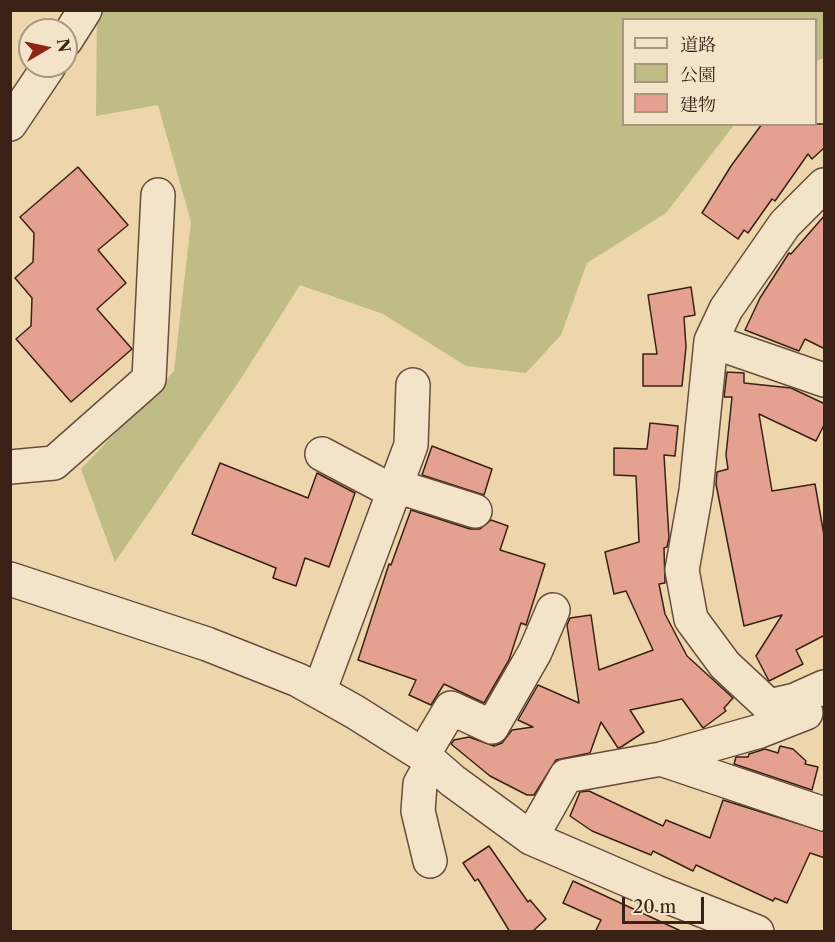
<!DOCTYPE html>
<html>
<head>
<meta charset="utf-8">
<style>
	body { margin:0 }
	#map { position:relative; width:835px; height:942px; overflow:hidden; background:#edd6ac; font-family:"Libre Caslon Text","Noto Serif JP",serif }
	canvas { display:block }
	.frame { position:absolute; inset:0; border:12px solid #3a2116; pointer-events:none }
	.legend { position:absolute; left:622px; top:18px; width:195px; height:108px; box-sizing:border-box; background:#f3e4c9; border:2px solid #a99681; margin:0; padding:8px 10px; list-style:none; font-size:18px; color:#3a2116 }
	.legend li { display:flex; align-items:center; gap:12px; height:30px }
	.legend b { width:30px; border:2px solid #a99681 }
	.north { position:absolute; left:18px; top:18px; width:60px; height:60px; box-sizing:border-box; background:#f3e4c9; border:2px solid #a99681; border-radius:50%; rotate:81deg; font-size:16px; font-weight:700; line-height:24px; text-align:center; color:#3a2116 }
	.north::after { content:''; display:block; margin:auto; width:21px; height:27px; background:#8f2418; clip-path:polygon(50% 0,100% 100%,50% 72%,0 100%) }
	.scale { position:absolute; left:622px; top:897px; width:82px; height:27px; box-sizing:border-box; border:3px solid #3a2116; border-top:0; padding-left:8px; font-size:18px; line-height:21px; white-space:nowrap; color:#3a2116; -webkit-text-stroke:4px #f3e4c9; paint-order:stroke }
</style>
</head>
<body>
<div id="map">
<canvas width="835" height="942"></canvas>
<div class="frame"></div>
<ul class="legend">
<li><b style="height:8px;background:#f3e4c9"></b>道路</li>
<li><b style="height:16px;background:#bfbc85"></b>公園</li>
<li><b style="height:16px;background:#e5a18f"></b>建物</li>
</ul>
<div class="north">N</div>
<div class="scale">20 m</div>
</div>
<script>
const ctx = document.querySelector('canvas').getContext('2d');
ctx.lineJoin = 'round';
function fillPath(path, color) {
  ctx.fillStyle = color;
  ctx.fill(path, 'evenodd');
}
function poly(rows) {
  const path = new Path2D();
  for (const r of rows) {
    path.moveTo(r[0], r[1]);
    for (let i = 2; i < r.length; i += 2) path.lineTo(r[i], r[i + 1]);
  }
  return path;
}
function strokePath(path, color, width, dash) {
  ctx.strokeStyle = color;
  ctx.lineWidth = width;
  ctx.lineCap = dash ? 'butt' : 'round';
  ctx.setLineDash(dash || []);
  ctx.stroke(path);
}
const green = poly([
	[97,11,824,11,824,58,816,61,816,20,624,20,624,124,734,125,666,213,587,263,561,335,526,373,466,366,383,314,300,285,240,380,115,562,81,469,174,371,191,222,158,105,96,116]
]);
const building = poly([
	[762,124,825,124,825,147,812,159,808,154,775,201,772,199,748,233,744,230,738,239,702,213,731,166,762,124],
	[78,167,128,225,98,250,126,283,97,309,132,349,71,402,16,339,31,326,32,298,15,278,33,262,34,233,20,217,78,167],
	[825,215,825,349,805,339,799,351,745,330,760,298,789,253,791,254,825,215],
	[691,287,695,315,684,317,686,347,682,386,643,386,643,354,657,354,648,295,691,287],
	[727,372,744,373,744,383,791,388,825,404,825,423,816,441,759,414,772,491,815,484,825,541,825,635,796,650,803,664,769,681,756,656,782,615,744,626,716,484,717,472,728,469,726,455,732,397,724,397,727,372],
	[650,423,678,426,675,456,664,455,669,538,667,547,664,548,665,583,659,584,665,614,687,656,733,698,724,708,726,711,703,728,682,699,630,710,644,732,621,747,618,748,601,722,590,753,556,760,534,795,527,795,490,776,451,744,454,740,469,737,494,746,502,743,512,730,533,727,518,720,538,685,579,703,567,625,570,618,591,615,599,670,653,650,626,591,614,594,605,552,639,542,636,476,614,475,614,448,647,449,650,423],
	[432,446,492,469,484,495,422,475,432,446],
	[220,463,308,498,317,473,355,493,329,567,305,558,296,586,273,578,276,568,192,534,220,463],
	[411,510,470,529,480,529,491,520,508,526,500,550,545,564,526,625,521,623,509,660,484,703,444,684,431,705,409,695,416,680,358,660,389,564,391,565,411,510],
	[780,746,793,749,806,761,805,764,818,767,812,790,734,764,736,757,748,757,749,754,765,749,778,753,780,746],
	[589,791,663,826,666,820,710,838,723,800,825,832,825,858,810,853,787,903,775,898,773,901,696,865,693,871,653,851,651,855,592,831,570,816,580,792,589,791],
	[489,846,528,902,530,900,546,919,532,932,510,932,478,879,475,881,463,863,489,846],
	[573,881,683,932,595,932,601,920,563,903,573,881]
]);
const minor = poly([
	[66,40,85,10],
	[10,124,49,66],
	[824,185,785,224,726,309,711,341,696,491,682,570,691,619,725,665,769,706,795,700,824,687],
	[711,341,824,380],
	[322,454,394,492],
	[10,467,54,463,149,379,158,195],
	[396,486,475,511],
	[10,579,207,644,298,680,355,712,423,755,453,781,531,838,656,892,757,932],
	[319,692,411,445,413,385],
	[423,755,451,708,492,727,535,652,553,610],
	[661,759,824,814],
	[531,838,566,776,661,759,760,731,806,713],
	[430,861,418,811,420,784,432,763]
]);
fillPath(green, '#bfbc85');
fillPath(building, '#e5a18f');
strokePath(building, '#3a2116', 1.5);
strokePath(minor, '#674e3c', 36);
strokePath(minor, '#f3e4c9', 33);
</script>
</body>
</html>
